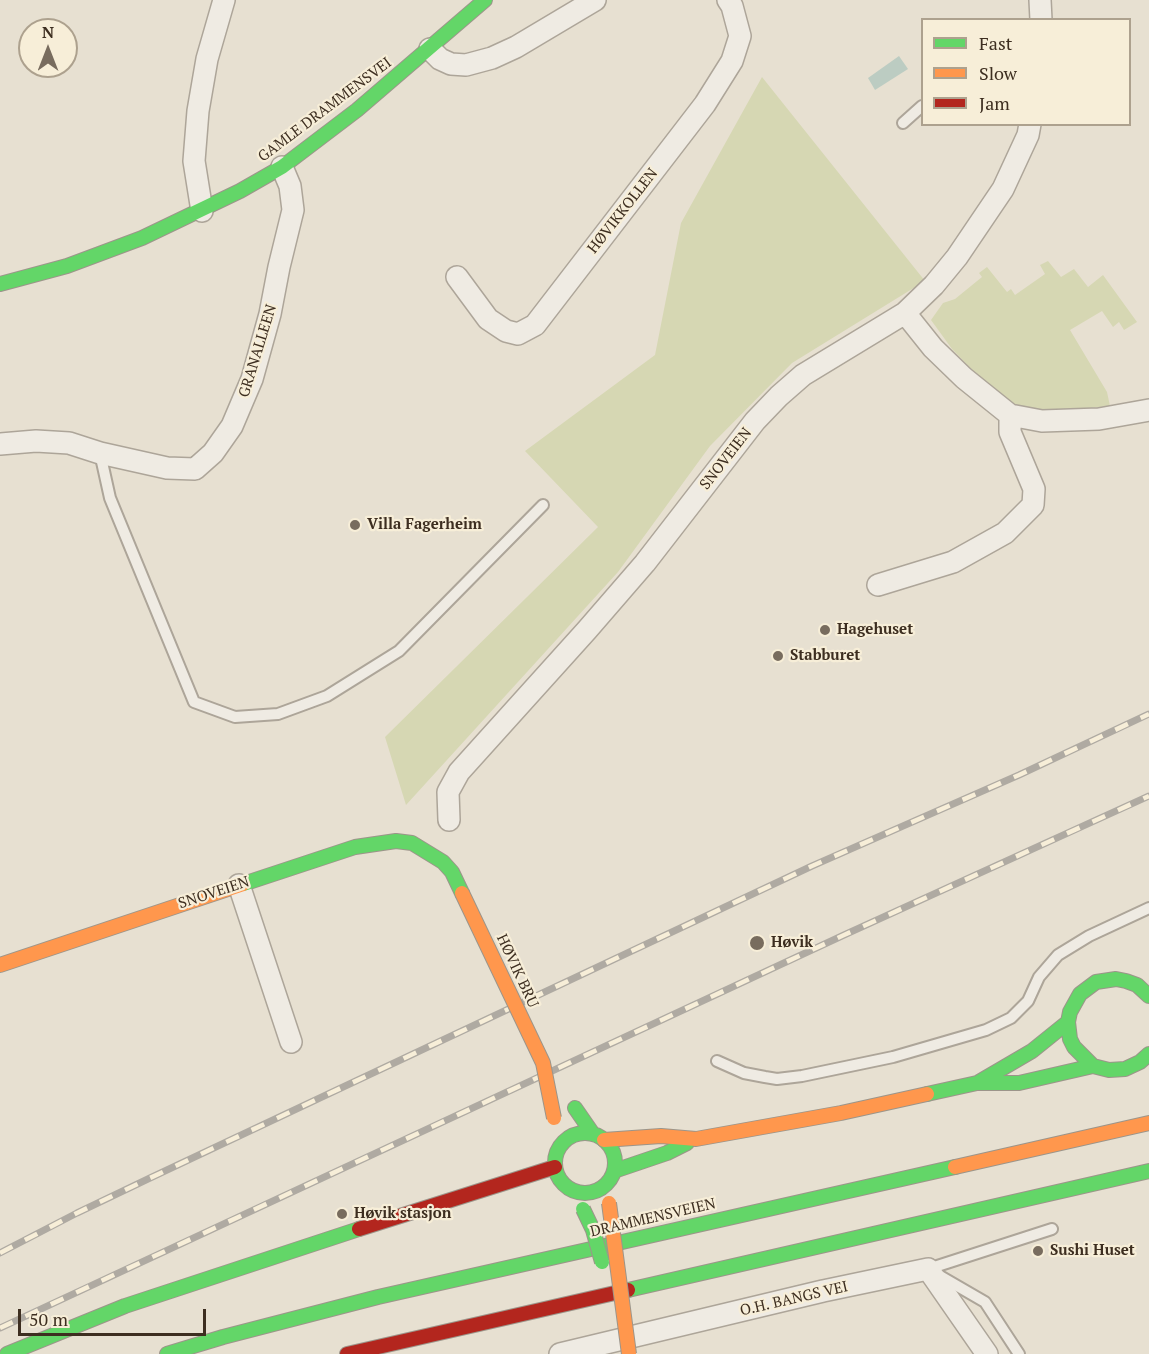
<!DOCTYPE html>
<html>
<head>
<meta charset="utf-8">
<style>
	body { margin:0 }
	#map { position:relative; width:1149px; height:1354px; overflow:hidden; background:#e7e0d1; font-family:"PT Serif",serif }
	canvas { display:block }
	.legend { position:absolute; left:921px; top:18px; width:210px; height:108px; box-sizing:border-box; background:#f7eed8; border:2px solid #ada18e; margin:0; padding:8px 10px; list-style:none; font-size:18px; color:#3d2e20 }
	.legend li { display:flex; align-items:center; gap:12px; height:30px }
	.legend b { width:30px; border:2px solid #ada18e }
	.north { position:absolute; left:18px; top:18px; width:60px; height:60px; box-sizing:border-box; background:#f7eed8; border:2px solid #ada18e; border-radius:50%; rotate:0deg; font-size:16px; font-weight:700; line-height:24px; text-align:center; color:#3d2e20 }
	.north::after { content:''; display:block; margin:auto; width:21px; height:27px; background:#786c5e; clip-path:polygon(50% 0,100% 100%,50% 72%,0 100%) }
	.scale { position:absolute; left:18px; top:1309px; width:188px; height:27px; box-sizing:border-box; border:3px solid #3d2e20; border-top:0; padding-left:8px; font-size:18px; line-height:21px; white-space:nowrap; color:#3d2e20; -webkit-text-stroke:4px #f7eed8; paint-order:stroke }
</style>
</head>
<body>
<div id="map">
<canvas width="1149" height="1354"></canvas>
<ul class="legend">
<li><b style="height:8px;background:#63d668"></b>Fast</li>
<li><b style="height:8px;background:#ff974d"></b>Slow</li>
<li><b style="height:8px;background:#b3261e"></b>Jam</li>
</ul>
<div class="north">N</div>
<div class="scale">50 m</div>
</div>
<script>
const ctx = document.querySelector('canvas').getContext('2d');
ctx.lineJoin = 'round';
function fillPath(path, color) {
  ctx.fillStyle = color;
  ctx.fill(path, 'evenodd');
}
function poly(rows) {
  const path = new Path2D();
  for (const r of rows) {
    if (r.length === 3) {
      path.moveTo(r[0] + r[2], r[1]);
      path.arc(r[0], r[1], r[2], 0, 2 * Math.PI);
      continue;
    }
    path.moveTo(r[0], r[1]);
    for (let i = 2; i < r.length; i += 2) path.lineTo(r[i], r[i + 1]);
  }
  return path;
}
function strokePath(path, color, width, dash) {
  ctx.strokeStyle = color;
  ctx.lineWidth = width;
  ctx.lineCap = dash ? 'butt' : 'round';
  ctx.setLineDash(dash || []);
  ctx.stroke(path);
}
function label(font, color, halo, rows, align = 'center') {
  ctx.font = font + ' "PT Serif",serif';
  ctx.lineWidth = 4.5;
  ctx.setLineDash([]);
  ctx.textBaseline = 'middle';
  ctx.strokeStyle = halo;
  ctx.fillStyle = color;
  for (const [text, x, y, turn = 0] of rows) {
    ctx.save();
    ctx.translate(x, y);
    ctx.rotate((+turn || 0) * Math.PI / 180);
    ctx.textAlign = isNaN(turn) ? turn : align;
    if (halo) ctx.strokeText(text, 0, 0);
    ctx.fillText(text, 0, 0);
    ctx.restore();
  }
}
const green = poly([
	[762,77,925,281,792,363,710,446,618,572,406,805,385,737,598,527,525,451,655,355,681,223],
	[1048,261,1061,277,1074,269,1088,287,1103,275,1137,322,1124,330,1119,322,1113,327,1102,311,1070,330,1107,392,1110,406,1050,412,1026,409,1010,402,976,374,952,349,931,320,943,303,955,299,982,277,979,273,987,267,1007,292,1011,289,1015,295,1045,274,1040,265]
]);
const water = poly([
	[899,56,908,69,875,90,868,78]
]);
const lane = poly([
	[903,123,922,106],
	[100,453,110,498,194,702,235,717,278,714,327,696,399,651,543,505],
	[717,1061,744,1073,765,1077,777,1079,802,1076,893,1057,986,1030,1011,1018,1028,1001,1039,977,1058,955,1089,936,1149,908],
	[1019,1354,985,1302,928,1269,1052,1229]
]);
const street = poly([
	[1040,0,1041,20],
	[430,49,440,59,451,64,466,65,492,58,516,47,595,0],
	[202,211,194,161,198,111,207,59,224,0],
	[457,277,488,319,506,331,518,334,535,325,705,104,732,61,740,36,732,6,728,0],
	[905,313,933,348,964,378,1010,415,1042,421,1099,419,1149,410],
	[0,444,36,441,69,443,100,453,167,468,195,469,213,453,232,426,252,379,270,314,279,267,293,210,290,186,282,167],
	[878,585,953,562,1005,533,1033,505,1034,489,1010,432,1010,415],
	[449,820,448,792,459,772,587,630,645,563,755,421,779,396,803,375,905,313,934,285,957,257,1003,189,1028,135,1030,124],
	[239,885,291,1042],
	[560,1354,823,1291,928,1269,987,1354]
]);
const fast = poly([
	[0,284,67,266,142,238,240,191,282,167,357,110,485,0],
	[243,884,355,847,396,841,412,843,443,862,452,872,462,893],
	[1149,996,1137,985,1126,981,1116,979,1096,982,1080,994,1070,1012,1068,1022,1070,1039,1074,1047,1093,1066,1109,1070,1125,1069,1140,1062,1149,1054],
	[979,1082,1032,1051,1068,1022],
	[927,1094,977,1083,1019,1083,1093,1066],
	[575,1108,593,1134],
	[585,1163,30],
	[614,1171,667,1153,687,1143],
	[628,1290,1149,1171],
	[7,1354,125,1306,359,1229],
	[167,1354,223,1337,378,1297,955,1167]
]);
const slow = poly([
	[0,965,243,884],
	[604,1140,661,1136,696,1139,841,1113,927,1094],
	[955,1167,1149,1123]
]);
const jam = poly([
	[359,1229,555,1167],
	[347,1354,628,1290]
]);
const rail = poly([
	[0,1253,77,1213,150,1178,812,866,1019,775,1149,714],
	[0,1328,844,935,1149,796]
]);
const fastBridge = poly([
	[583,1209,593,1230,602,1262]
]);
const slowBridge = poly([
	[462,893,543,1063,554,1118],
	[609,1203,629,1354]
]);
const markers = [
	[355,525,6,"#786c5e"],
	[825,630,6,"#786c5e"],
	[778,656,6,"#786c5e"],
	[757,943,8,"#786c5e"],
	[342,1214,6,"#786c5e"],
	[1038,1251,6,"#786c5e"]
];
const streetNames = [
	["GAMLE DRAMMENSVEI",325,110,-37],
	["HØVIKKOLLEN",623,211,-52],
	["GRANALLEEN",258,351,-73],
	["SNOVEIEN",726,459,-52],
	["SNOVEIEN",214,893,-18],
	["HØVIK BRU",517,971,65],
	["DRAMMENSVEIEN",653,1218,-13],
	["O.H. BANGS VEI",794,1299,-13]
];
const poiNames = [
	["Villa Fagerheim",367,525],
	["Hagehuset",837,630],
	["Stabburet",790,656],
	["Høvik",771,943],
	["Høvik stasjon",354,1214],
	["Sushi Huset",1050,1251]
];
fillPath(green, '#d6d7b3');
fillPath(water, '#bcccc2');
strokePath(lane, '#ada599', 14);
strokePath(street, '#ada599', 24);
strokePath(fast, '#9c958a', 16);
strokePath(slow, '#9c958a', 16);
strokePath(jam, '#9c958a', 16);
strokePath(lane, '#efebe3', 10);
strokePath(street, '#efebe3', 21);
strokePath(fast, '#63d668', 14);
strokePath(slow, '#ff974d', 14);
strokePath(jam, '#b3261e', 14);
strokePath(rail, '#afaaa2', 7);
strokePath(rail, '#f7eed8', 4.5, [14]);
strokePath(fastBridge, '#9c958a', 16, []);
strokePath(slowBridge, '#9c958a', 16, []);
strokePath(fastBridge, '#63d668', 14);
strokePath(slowBridge, '#ff974d', 14);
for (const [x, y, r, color] of markers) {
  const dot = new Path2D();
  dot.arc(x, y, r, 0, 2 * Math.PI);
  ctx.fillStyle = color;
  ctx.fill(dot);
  strokePath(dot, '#f7eed8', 2);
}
label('15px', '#3d2e20', '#f7eed8', streetNames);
label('bold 15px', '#3d2e20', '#f7eed8', poiNames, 'left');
</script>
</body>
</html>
